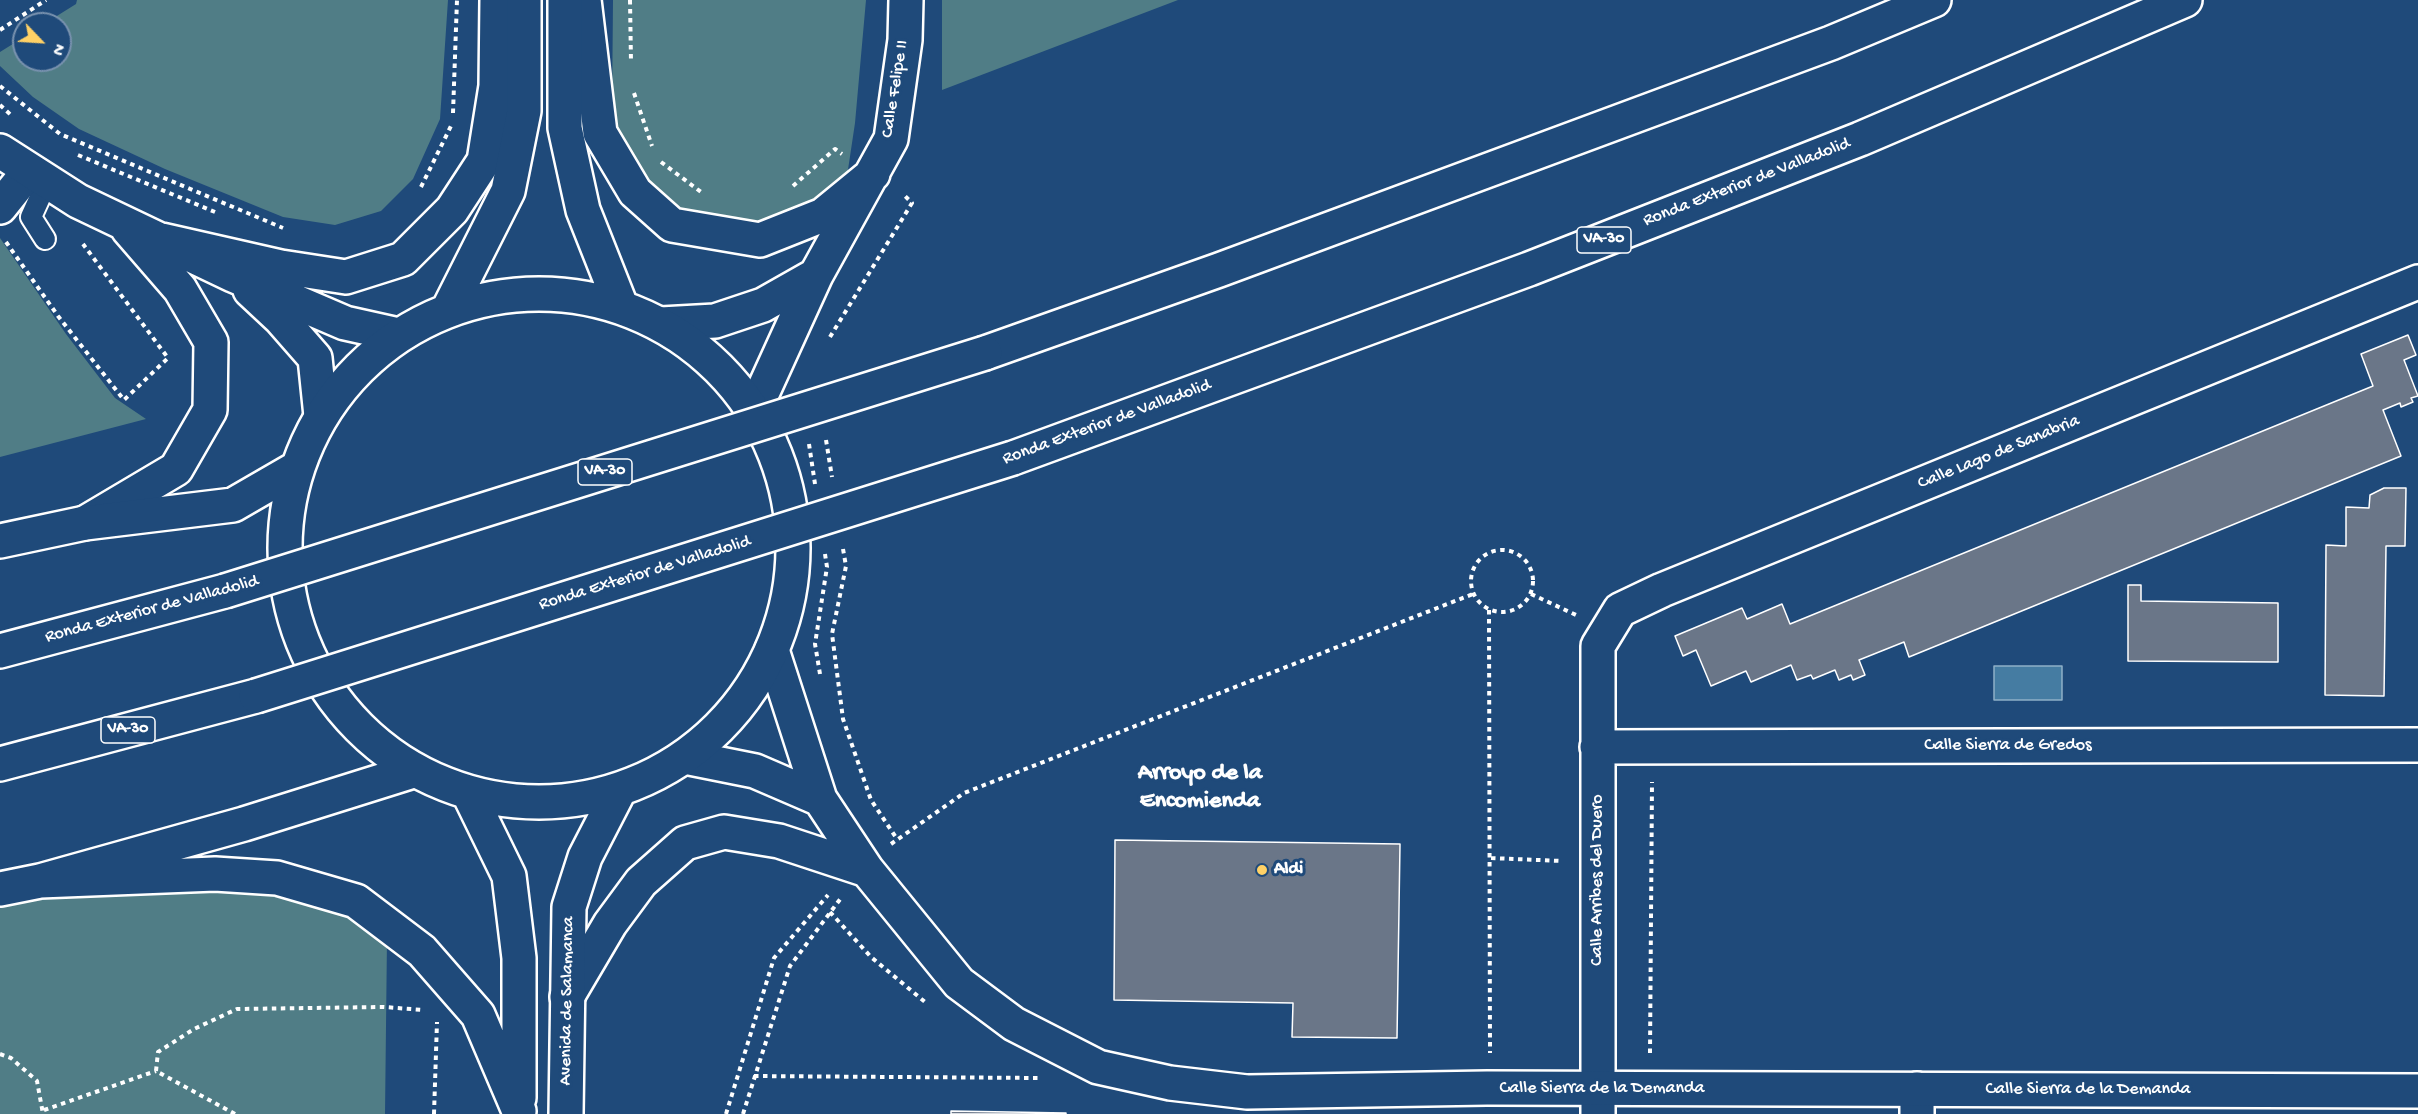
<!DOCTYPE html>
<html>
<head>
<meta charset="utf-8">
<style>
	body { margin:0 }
	#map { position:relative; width:2418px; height:1114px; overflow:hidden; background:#1f4a7a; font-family:"Gochi Hand",sans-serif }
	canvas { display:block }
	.north { position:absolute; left:12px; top:12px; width:60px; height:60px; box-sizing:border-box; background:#1f4a7a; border:2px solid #7992af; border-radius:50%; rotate:115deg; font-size:16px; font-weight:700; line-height:24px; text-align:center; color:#fff }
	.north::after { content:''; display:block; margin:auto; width:21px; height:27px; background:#ffd166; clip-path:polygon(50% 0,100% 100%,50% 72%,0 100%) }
</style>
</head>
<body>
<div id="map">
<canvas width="2418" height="1114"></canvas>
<div class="north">N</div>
</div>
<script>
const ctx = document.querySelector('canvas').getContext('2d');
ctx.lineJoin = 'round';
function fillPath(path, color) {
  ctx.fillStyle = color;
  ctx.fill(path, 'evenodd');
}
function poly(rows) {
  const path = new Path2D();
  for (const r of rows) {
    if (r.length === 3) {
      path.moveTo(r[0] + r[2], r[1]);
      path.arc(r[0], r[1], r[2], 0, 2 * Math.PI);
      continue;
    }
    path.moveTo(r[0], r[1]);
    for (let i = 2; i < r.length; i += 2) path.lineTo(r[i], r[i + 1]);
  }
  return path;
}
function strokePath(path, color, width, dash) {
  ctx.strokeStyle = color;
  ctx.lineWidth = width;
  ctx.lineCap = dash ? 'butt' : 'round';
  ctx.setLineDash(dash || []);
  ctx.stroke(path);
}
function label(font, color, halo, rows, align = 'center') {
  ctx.font = font + ' "Gochi Hand",sans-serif';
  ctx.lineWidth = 6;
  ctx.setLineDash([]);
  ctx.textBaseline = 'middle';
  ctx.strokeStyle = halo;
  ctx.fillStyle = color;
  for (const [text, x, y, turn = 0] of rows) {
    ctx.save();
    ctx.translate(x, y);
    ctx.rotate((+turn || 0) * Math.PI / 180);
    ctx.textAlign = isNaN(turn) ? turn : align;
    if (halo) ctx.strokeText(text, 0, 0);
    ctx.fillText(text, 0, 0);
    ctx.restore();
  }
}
const green = poly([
	[77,0,448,0,440,119,413,179,381,211,335,225,283,217,165,169,79,129,33,97,0,66,0,52,24,37,24,60,60,60,60,24,44,24,76,4],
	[613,0,866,0,855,123,846,183,781,223,745,225,703,217,670,204,633,169,616,144,612,110],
	[942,0,1178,0,942,90],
	[0,238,66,334,115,398,146,419,0,457],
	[212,885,272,889,353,912,387,939,385,1114,0,1114,0,903,40,896]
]);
const water = poly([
	[1994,666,2062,666,2062,700,1994,700,1994,666]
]);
const building = poly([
	[2408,335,2416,355,2404,360,2418,396,2411,398,2413,402,2401,407,2400,403,2383,410,2401,456,1909,657,1904,642,1859,660,1865,675,1853,680,1851,675,1839,680,1835,670,1813,679,1811,675,1797,680,1791,665,1751,682,1746,671,1711,686,1696,650,1683,656,1675,636,1742,608,1747,619,1782,604,1790,624,2373,386,2361,354,2408,335],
	[2384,488,2406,488,2405,546,2386,546,2384,696,2325,695,2326,545,2346,546,2346,507,2369,508,2370,495,2384,488],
	[2128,585,2141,585,2141,601,2278,603,2278,662,2128,661,2128,585],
	[1115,840,1400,844,1397,1038,1292,1037,1293,1003,1114,1000,1115,840],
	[951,1111,1066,1113,1066,1114,951,1114,951,1111]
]);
const path = poly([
	[630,0,631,62],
	[0,30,46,0],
	[0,86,60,134,283,228],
	[634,93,652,146],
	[0,105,12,116],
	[453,113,457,0],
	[78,155,215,212],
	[661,162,701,192],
	[793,186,835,149,842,154],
	[421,187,451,126],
	[6,242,58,316,124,400,168,358,83,244],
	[830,337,912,203,905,196],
	[826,440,832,477],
	[809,444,815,484],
	[843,549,846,566,832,634,843,719,871,800,897,839],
	[1502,581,31],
	[1531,594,1576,615],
	[1489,610,1490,1053],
	[820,674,815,644,827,567,825,554],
	[891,844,964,793,1473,594],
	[1491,858,1562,861],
	[830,912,871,957,925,1002],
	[1650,1053,1652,782],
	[0,1054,11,1058,37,1081,43,1114],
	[754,1076,1038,1078],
	[44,1110,156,1071],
	[235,1114,156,1071,158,1052,194,1029,237,1009,384,1007,423,1010],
	[434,1114,437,1022],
	[726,1114,774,958,828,895],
	[743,1114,790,966,841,898]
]);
const lane = poly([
	[45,239,31,217,47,182]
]);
const street = poly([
	[584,0,600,133,635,192,672,225,760,240,823,215,873,174],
	[0,207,29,171],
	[661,324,715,321,763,305,816,275],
	[754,411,816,275,891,139,905,40,906,0],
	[1597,747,2418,745],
	[1598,1114,1598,646,1620,610,1662,590,2418,282],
	[1917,1114,1917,1089]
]);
const secondary = poly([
	[0,151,78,201,233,275,345,323,399,335],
	[162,240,281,267,346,277,403,259,452,210,484,161,496,86,497,0],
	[250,290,280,318,315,358,321,416],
	[85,523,176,469,210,410,211,342,180,289,128,229],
	[772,650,820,799,867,870,959,983,1014,1024,1098,1067,1170,1083,1247,1092,1487,1088,2418,1091],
	[685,757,755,771,820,799],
	[567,997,610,924,641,882,685,843,724,832,779,841,867,870]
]);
const highway = poly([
	[565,0,565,128,583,210,621,306],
	[539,548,254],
	[448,310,508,191,524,111,524,0],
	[985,353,1219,270,1831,43,1934,0],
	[1013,458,1529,269,1860,139,2185,0],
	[0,541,85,523,233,505,297,468],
	[0,651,225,591],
	[0,764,256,696],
	[469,794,509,876,519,958,519,1098],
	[40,881,215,874,277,878,356,901,422,951,478,1015,519,1111],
	[0,889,40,881,244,824,413,771],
	[566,1114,569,907,585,857,619,791]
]);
const highwayBridge = poly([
	[225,591,985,353],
	[256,696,1013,458]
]);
const markers = [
	[1262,870,6,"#ffd166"]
];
const shields = [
	[1604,240,54],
	[605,472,54],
	[128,730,54]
];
const shieldNames = [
	["VA-30",1604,240],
	["VA-30",605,472],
	["VA-30",128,730]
];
const streetNames = [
	["Calle Felipe II",896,89,-81],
	["Ronda Exterior de Valladolid",1747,183,-21],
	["Ronda Exterior de Valladolid",1107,423,-20],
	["Calle Lago de Sanabria",1999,453,-22],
	["Ronda Exterior de Valladolid",645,574,-17],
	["Ronda Exterior de Valladolid",152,610,-15],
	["Calle Sierra de Gredos",2008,746],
	["Calle Arribes del Duero",1598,880,-90],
	["Avenida de Salamanca",568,1001,-89],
	["Calle Sierra de la Demanda",1602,1089],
	["Calle Sierra de la Demanda",2088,1090]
];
const poiNames = [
	["Aldi",1274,870]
];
const districtNames = [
	["Arroyo de la",1200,774],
	["Encomienda",1200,802]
];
fillPath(green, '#507d86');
fillPath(water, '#457ca2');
strokePath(water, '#8fb0c7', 1.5);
fillPath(building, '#6a7688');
strokePath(building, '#fff', 1.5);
strokePath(lane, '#fff', 24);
strokePath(street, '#fff', 38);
strokePath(secondary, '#fff', 38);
strokePath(highway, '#fff', 38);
strokePath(path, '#fff', 4, [4.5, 4.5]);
strokePath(lane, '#1f4a7a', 20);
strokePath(street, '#1f4a7a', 33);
strokePath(secondary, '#1f4a7a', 33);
strokePath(highway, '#1f4a7a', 33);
strokePath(highwayBridge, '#fff', 38, []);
strokePath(highwayBridge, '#1f4a7a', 33);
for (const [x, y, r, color] of markers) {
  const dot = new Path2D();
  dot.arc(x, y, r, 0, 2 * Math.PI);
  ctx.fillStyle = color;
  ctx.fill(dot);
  strokePath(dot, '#1f4a7a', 2);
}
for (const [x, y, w] of shields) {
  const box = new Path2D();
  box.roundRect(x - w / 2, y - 13, w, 26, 4.5);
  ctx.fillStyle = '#1f4a7a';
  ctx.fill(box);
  strokePath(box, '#fff', 1.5);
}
label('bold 16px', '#fff', null, shieldNames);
label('18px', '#fff', '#1f4a7a', streetNames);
label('bold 18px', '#fff', '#1f4a7a', poiNames, 'left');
label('bold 24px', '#fff', '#1f4a7a', districtNames);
</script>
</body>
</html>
